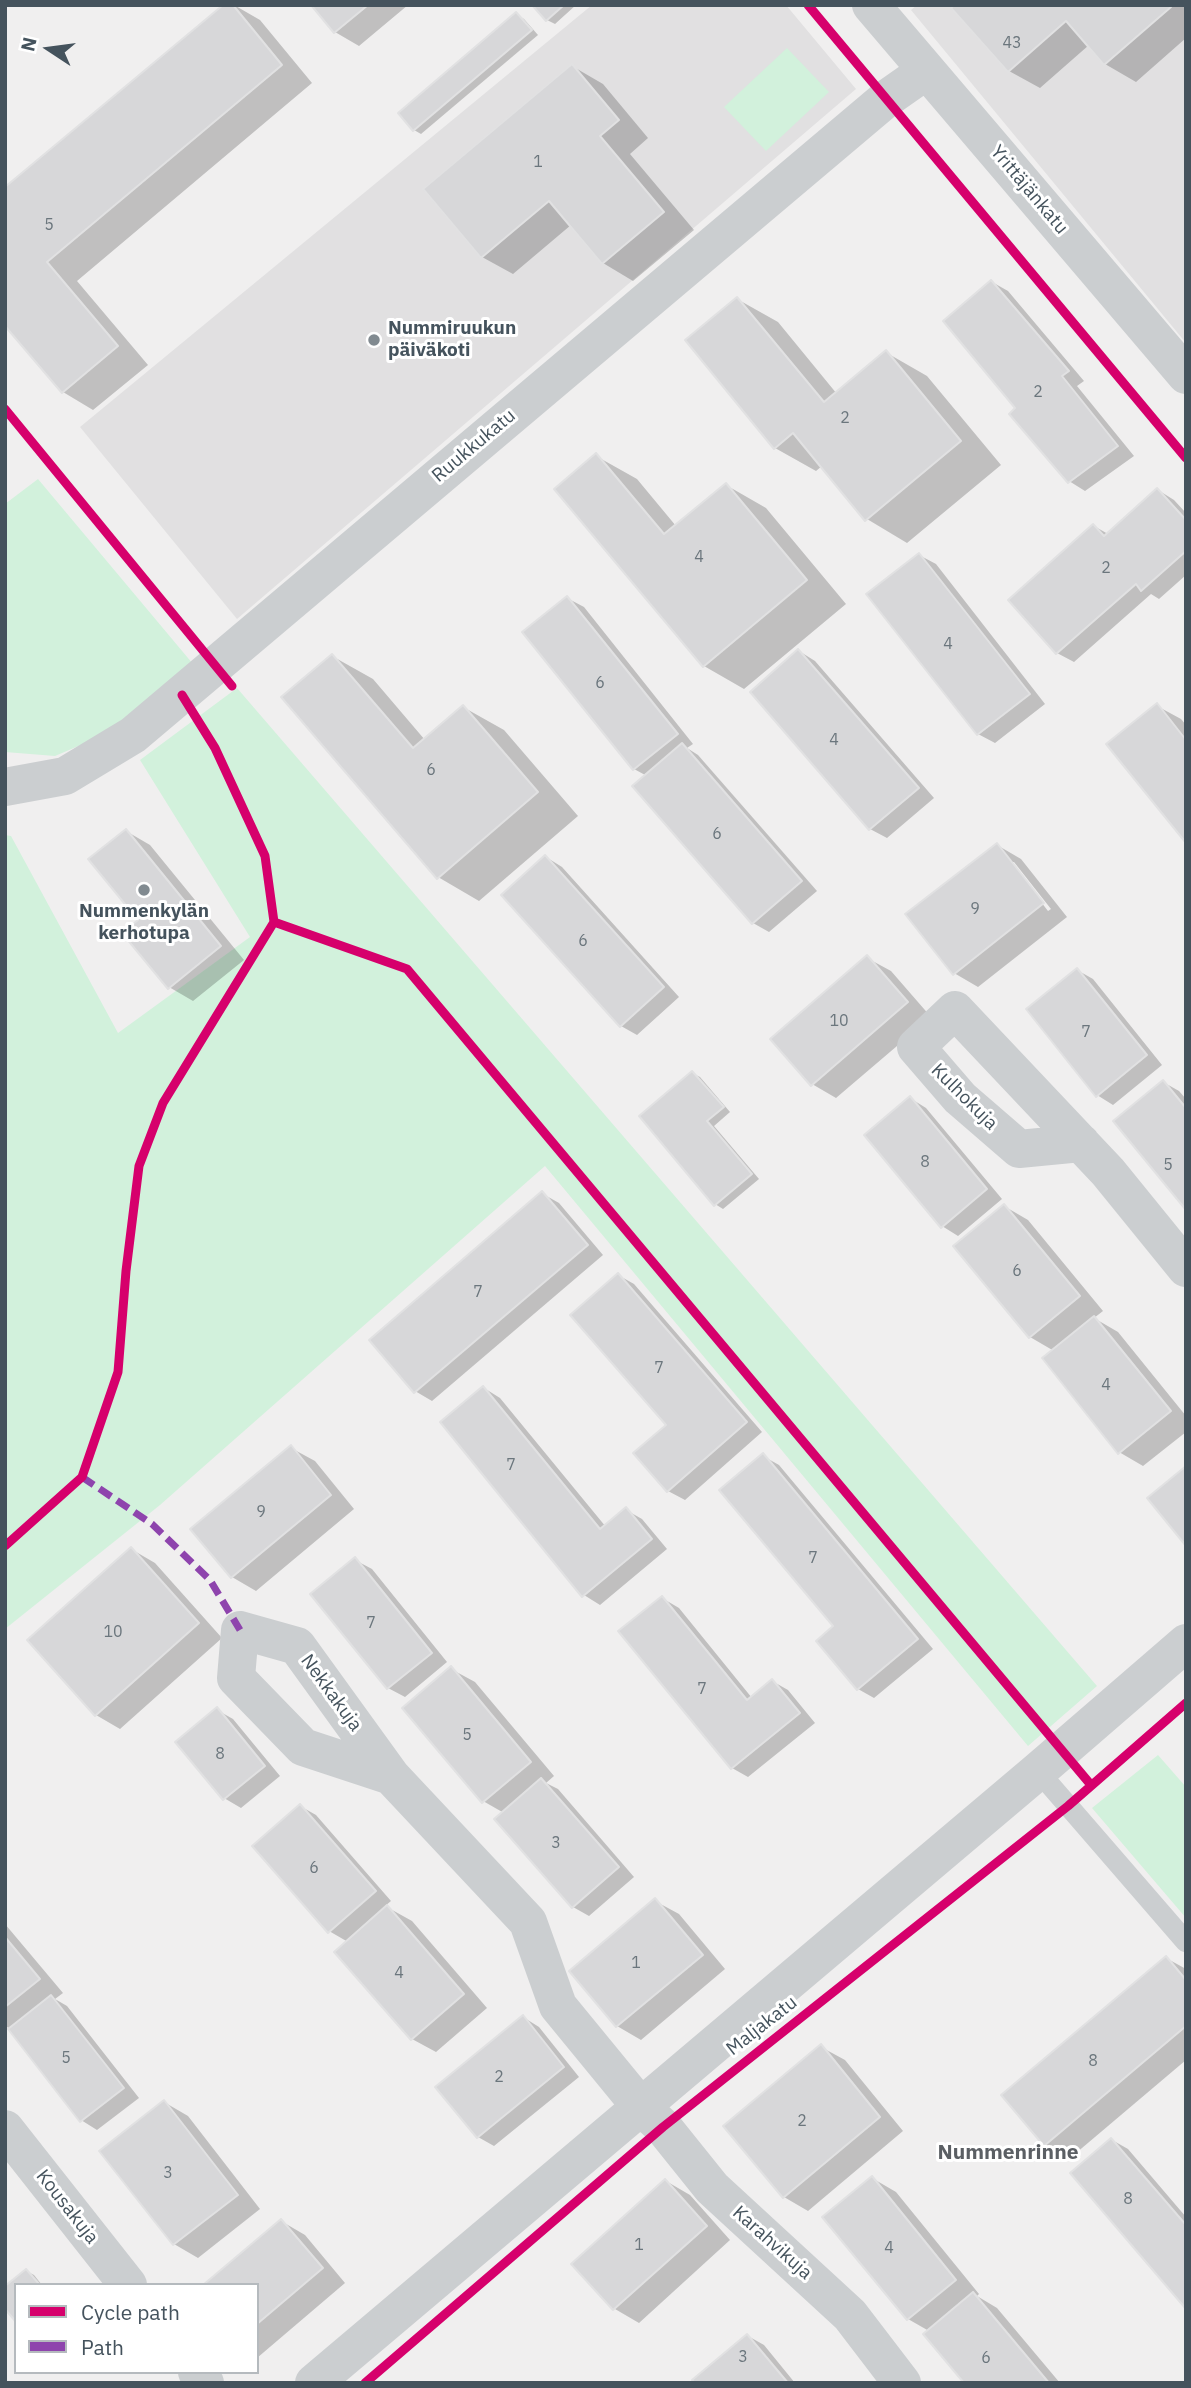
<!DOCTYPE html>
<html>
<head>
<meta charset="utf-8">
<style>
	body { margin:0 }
	#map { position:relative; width:1191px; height:2388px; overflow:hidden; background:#f0efef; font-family:"IBM Plex Sans",sans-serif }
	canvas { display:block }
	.frame { position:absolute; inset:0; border:7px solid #45535d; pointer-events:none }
	.legend { position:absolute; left:14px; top:2283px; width:245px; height:91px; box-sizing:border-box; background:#fff; border:2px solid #b5babe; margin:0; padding:9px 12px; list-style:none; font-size:21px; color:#45535d }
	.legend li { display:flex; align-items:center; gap:14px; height:35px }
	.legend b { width:35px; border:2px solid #b5babe }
	.north { position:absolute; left:14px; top:14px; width:70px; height:70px; -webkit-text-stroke:5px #fff; paint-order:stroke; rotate:283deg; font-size:19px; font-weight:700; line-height:28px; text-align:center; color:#45535d }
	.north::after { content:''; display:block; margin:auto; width:24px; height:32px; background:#45535d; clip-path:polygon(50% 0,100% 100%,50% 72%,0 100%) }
</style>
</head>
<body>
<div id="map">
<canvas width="1191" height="2388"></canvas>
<div class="frame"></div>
<ul class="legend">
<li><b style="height:9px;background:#d6006c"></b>Cycle path</li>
<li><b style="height:9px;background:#8e44ad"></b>Path</li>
</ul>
<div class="north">N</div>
</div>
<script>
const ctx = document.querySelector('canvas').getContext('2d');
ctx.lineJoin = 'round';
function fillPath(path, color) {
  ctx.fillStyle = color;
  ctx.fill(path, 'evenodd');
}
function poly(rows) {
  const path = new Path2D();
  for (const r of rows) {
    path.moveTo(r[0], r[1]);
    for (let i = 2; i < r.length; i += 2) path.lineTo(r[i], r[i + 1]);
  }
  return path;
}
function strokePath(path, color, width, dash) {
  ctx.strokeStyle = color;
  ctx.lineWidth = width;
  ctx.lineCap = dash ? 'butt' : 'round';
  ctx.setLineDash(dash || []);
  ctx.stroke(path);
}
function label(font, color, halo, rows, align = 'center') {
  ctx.font = font + ' "IBM Plex Sans",sans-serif';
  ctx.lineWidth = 6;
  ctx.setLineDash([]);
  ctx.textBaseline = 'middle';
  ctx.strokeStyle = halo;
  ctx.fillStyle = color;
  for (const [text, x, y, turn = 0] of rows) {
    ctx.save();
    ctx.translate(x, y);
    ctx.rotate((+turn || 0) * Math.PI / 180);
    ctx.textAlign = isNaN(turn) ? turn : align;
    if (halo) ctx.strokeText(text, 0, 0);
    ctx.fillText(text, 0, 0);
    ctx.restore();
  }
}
const education = poly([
	[592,5,786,5,856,89,237,619,80,427],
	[917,5,1186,5,1186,343,911,10]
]);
const green = poly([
	[787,48,829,92,766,151,724,107],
	[38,479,193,664,123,727,55,756,5,752,5,504],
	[237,688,1097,1686,1028,1746,545,1166,160,1505,5,1629,5,835,11,836,118,1033,250,937,140,760],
	[1158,1755,1186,1787,1186,1918,1092,1808]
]);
const shadow = poly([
	[226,5,234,5,260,20,312,83,77,281,148,365,93,410,63,392,5,190],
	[313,5,408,5,359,46,335,32],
	[535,5,576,5,555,24,547,20],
	[957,5,1183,5,1186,8,1186,38,1136,82,1105,64,1089,45,1040,88,1009,71],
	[516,14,524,19,538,35,421,134,414,130],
	[572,66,603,84,648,138,630,154,694,230,633,281,603,263,571,225,513,274,482,257],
	[992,282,1008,291,1084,381,1077,386,1134,456,1085,491,1069,481,1018,408],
	[737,299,778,322,837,394,887,353,927,376,1001,465,907,543,867,519,822,466,816,471,775,448],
	[596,456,637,479,676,526,726,485,766,508,846,604,744,689,704,666],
	[1158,490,1174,500,1186,513,1186,575,1159,599,1151,594,1074,662,1057,653,1011,600,1094,526,1108,534],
	[919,555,936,564,1045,704,995,743,978,734],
	[567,598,584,607,693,744,687,748,698,755,817,891,769,932,753,923,647,776,634,769],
	[799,651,815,661,934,798,887,838,870,829],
	[332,656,373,679,425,740,463,707,504,730,578,816,479,901,438,877],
	[1157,706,1181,719,1186,725,1186,841],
	[126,831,150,845,244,960,193,1001,169,987,140,921],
	[997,845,1021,859,1067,917,978,987,954,973],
	[1010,862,1014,862,1051,909,1048,911],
	[546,857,562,867,679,997,637,1035,621,1026],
	[867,958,891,971,931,1017,836,1098,812,1084],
	[1077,970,1093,979,1162,1065,1113,1105,1097,1095],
	[692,1073,700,1077,730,1112,714,1126,759,1179,723,1209,715,1204],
	[1163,1082,1179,1091,1186,1099,1186,1207],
	[910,1098,926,1108,1002,1199,958,1236,942,1226],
	[543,1194,559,1203,603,1255,432,1401,415,1391],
	[1004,1206,1028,1220,1103,1311,1094,1318,1118,1332,1186,1416,1186,1432,1143,1466,1119,1452,1054,1351,1030,1337,956,1247],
	[618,1275,634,1284,762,1432,685,1500,668,1491,668,1425],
	[484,1388,500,1398,606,1527,626,1510,642,1519,667,1549,600,1605,584,1595],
	[291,1448,315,1461,354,1509,256,1591,232,1577],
	[763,1456,779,1465,933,1649,874,1698,858,1689,835,1626],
	[131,1549,155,1563,222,1638,120,1729,96,1715],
	[355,1560,372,1569,447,1662,405,1697,388,1688],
	[662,1598,679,1608,752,1698,772,1681,788,1690,815,1723,748,1777,732,1768],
	[451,1669,475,1682,554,1776,546,1783,558,1789,634,1877,589,1916,573,1907,504,1813,483,1801],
	[217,1710,233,1719,280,1776,241,1808,224,1798],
	[300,1806,316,1815,391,1901,385,1906,412,1921,487,2008,436,2052,412,2039,348,1942,329,1931],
	[655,1901,679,1914,725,1969,641,2040,617,2026],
	[5,1924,63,1993,55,1999,67,2006,139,2098,97,2130,81,2120,9,2028,5,2026],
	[1166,1958,1186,1969,1186,2060,1069,2159,1045,2145],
	[523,2017,539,2027,579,2077,494,2146,478,2137],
	[821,2047,845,2060,903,2131,808,2211,784,2197],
	[164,2102,188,2116,260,2209,198,2258,174,2244],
	[1112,2140,1128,2149,1186,2217,1186,2307],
	[872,2178,896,2192,979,2294,977,2296,997,2308,1060,2383,966,2383,929,2331,908,2319],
	[666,2181,690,2195,730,2240,639,2323,615,2309,574,2264],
	[281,2221,305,2235,345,2283,257,2358,257,2285],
	[26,2271,34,2275,42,2285,16,2285,5,2289],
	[748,2336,764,2345,795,2383,697,2383]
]);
const building = poly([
	[223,5,233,5,282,65,47,262,118,346,62,393,5,326,5,187,223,5],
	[311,5,368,5,334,33,311,5],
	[532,5,564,5,546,21,532,5],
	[954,5,1170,5,1171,7,1104,65,1066,21,1008,72,951,8,954,5],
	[516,12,532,30,413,131,398,113,516,12],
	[572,64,619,120,600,136,664,212,602,264,549,201,481,258,423,189,572,64],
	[991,280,1069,371,1062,376,1118,446,1068,483,1009,414,1015,408,943,321,991,280],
	[737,297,824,402,886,350,961,441,865,521,793,433,774,449,685,340,737,297],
	[596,453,664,534,726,483,807,580,703,667,554,489,596,453],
	[1157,488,1186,520,1186,551,1141,591,1136,584,1056,654,1008,600,1093,524,1104,536,1157,488],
	[919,553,1030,694,977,735,866,594,919,553],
	[567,596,678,734,633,770,522,632,567,596],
	[798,649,919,788,869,830,750,692,798,649],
	[332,654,413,748,463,705,538,792,437,879,281,697,332,654],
	[1157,703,1186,740,1186,843,1106,744,1157,703],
	[682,743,802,881,752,924,632,786,682,743],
	[126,829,221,946,168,989,122,933,138,920,88,859,126,829],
	[997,843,1044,903,953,975,905,914,997,843],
	[545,855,664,987,620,1027,501,895,545,855],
	[867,955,908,1002,811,1086,770,1039,867,955],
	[1077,968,1147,1055,1096,1097,1026,1009,1077,968],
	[692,1071,724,1107,707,1121,752,1174,714,1206,639,1116,692,1071],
	[1163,1080,1186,1108,1186,1210,1113,1121,1163,1080],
	[910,1096,987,1189,941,1228,864,1135,910,1096],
	[542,1191,588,1245,414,1393,369,1340,542,1191],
	[1004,1204,1080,1296,1029,1338,953,1246,1004,1204],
	[618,1273,747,1422,667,1492,633,1453,666,1425,570,1315,618,1273],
	[1094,1316,1171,1411,1118,1454,1042,1358,1094,1316],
	[483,1386,600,1529,626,1507,652,1539,582,1597,440,1422,483,1386],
	[291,1445,331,1495,231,1578,190,1529,291,1445],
	[763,1453,918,1639,857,1690,816,1641,833,1626,719,1490,763,1453],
	[1186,1466,1186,1546,1147,1498,1186,1466],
	[131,1547,199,1623,95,1716,27,1640,131,1547],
	[355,1557,432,1653,387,1689,310,1594,355,1557],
	[662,1596,747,1700,772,1679,800,1713,731,1769,618,1631,662,1596],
	[451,1666,531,1762,482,1803,402,1708,451,1666],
	[217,1707,265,1766,223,1800,175,1742,217,1707],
	[541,1778,619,1867,572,1908,494,1819,541,1778],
	[300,1804,376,1891,328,1933,252,1846,300,1804],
	[655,1898,703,1955,616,2027,569,1971,655,1898],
	[387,1905,464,1994,411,2040,334,1952,387,1905],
	[5,1937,40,1979,5,2007,5,1937],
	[1166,1956,1186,1980,1186,2026,1044,2146,1001,2095,1166,1956],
	[51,1995,124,2088,80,2122,8,2029,51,1995],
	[523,2015,564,2067,477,2138,435,2087,523,2015],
	[821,2044,880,2117,783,2198,723,2126,821,2044],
	[164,2100,238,2195,173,2245,99,2151,164,2100],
	[1111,2138,1186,2225,1186,2309,1070,2173,1111,2138],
	[872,2176,956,2280,907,2320,822,2217,872,2176],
	[665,2179,707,2226,613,2310,571,2264,665,2179],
	[281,2219,323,2268,257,2324,257,2285,203,2285,281,2219],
	[26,2269,40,2285,16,2285,16,2322,5,2309,5,2286,26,2269],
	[973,2292,1049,2383,964,2383,923,2334,973,2292],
	[747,2334,788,2383,695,2383,692,2380,747,2334]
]);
const lane = poly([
	[1038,1771,1186,1942]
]);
const street = poly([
	[871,5,1186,375],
	[5,787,65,776,133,735,886,99,926,71],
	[1081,1143,1019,1149,960,1098,916,1047,955,1010,1108,1172,1186,1268],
	[391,1776,303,1747,236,1678,240,1630,297,1646,391,1776,528,1922,558,2006,640,2106,663,2127,712,2188,850,2315,902,2383],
	[5,2129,128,2285],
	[197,2372,205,2383],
	[314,2383,1038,1771,1186,1643]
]);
const quiet = poly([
	[82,1477,152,1524,210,1580,240,1630]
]);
const cycleway = poly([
	[808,5,1186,458],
	[5,409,232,686],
	[274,922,407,969,1091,1785],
	[5,1546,82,1477,118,1372,126,1271,139,1166,163,1103,274,922,265,856,215,748,182,695],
	[365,2383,663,2127,1068,1806,1186,1703]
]);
const markers = [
	[374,340,7,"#818a90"],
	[144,890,7,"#818a90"]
];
const numberNames = [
	["43",1012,43],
	["1",538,162],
	["5",49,225],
	["2",1038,392],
	["2",845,418],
	["4",699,557],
	["2",1106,568],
	["4",948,644],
	["6",600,683],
	["4",834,740],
	["6",431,770],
	["6",717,834],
	["9",975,909],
	["6",583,941],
	["10",839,1021],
	["7",1086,1032],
	["8",925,1162],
	["5",1168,1165],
	["6",1017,1271],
	["7",478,1292],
	["7",659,1368],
	["4",1106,1385],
	["7",511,1465],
	["9",261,1512],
	["7",813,1558],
	["7",371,1623],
	["10",113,1632],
	["7",702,1689],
	["5",467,1735],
	["8",220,1754],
	["3",556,1843],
	["6",314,1868],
	["1",636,1963],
	["4",399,1973],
	["5",66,2058],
	["8",1093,2061],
	["2",499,2077],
	["2",802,2121],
	["3",168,2173],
	["8",1128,2199],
	["1",639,2245],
	["4",889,2248],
	["3",743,2357],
	["6",986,2358]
];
const streetNames = [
	["Yrittäjänkatu",1029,190,50],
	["Ruukkukatu",474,446,-40],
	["Kulhokuja",964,1097,45],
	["Nekkakuja",331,1693,54],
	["Maljakatu",762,2026,-38],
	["Kousakuja",67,2207,52],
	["Karahvikuja",772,2243,42]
];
const poiNames = [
	["Nummiruukun",388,329],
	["päiväkoti",388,351],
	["Nummenkylän",144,912,"center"],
	["kerhotupa",144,934,"center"]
];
const neighbourhoodNames = [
	["Nummenrinne",1008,2153]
];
fillPath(education, '#e1e0e1');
fillPath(green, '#d2f1dc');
fillPath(shadow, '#0003');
fillPath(building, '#d7d7d9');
strokePath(building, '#e1e1e2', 2);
strokePath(lane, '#cbced0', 21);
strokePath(street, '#cbced0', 38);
strokePath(quiet, '#8e44ad', 7, [14, 7]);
strokePath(cycleway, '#d6006c', 9);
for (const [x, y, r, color] of markers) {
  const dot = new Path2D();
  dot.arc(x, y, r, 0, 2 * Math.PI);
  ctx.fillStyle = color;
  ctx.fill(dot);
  strokePath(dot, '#fff', 2.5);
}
label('16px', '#6b767d', null, numberNames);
label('19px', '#45535d', '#fff', streetNames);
label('bold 19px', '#45535d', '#fff', poiNames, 'left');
label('bold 21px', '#5b5f64', '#fff', neighbourhoodNames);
</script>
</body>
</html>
